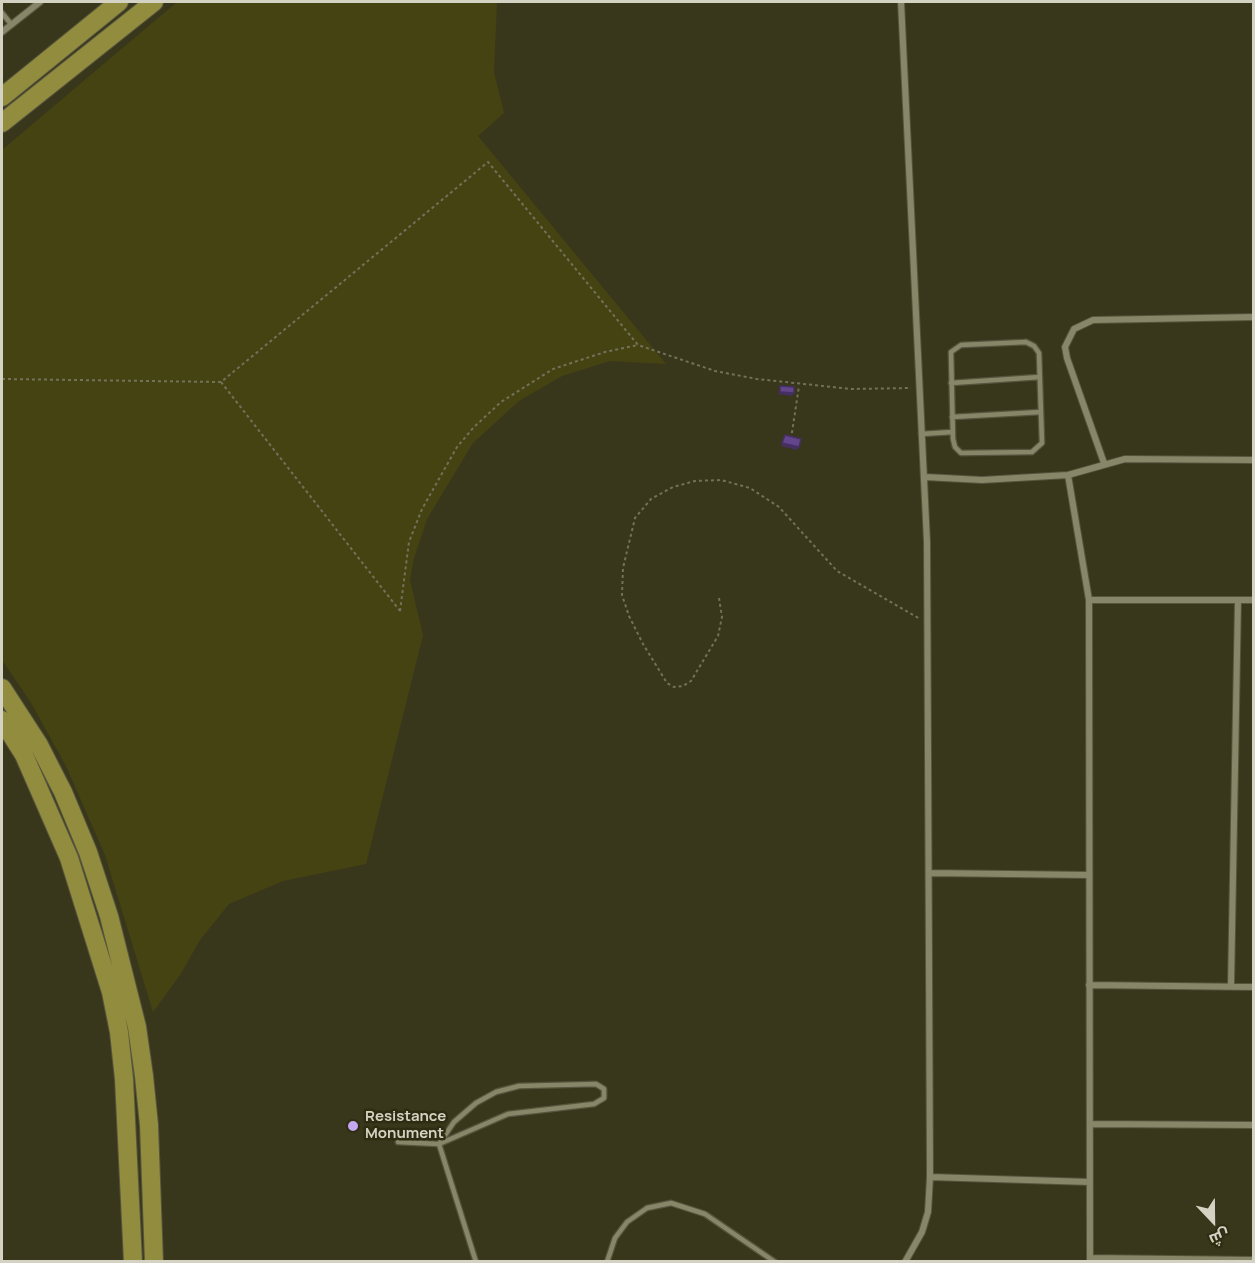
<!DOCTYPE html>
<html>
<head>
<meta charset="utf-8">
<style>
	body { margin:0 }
	#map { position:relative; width:1255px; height:1263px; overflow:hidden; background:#38371c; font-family:Manrope,Cairo,sans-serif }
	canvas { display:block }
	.frame { position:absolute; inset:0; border:3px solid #d4d3c3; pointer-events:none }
	.north { position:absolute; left:1183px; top:1191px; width:60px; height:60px; -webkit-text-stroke:4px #2e2d12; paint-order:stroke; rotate:158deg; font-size:16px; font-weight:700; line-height:24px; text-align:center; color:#d4d3c3 }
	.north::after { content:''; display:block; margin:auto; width:21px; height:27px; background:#d4d3c3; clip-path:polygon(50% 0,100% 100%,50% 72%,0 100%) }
</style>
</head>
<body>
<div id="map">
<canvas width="1255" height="1263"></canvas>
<div class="frame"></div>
<div class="north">ش</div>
</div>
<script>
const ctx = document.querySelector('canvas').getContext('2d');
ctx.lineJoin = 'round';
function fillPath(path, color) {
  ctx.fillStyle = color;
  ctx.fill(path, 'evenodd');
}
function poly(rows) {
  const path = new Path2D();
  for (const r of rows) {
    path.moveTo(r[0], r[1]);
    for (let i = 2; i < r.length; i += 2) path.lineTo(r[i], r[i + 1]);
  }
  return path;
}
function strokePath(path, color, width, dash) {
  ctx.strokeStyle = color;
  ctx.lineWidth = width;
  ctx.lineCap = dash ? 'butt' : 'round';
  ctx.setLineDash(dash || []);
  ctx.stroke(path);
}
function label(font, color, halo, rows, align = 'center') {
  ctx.font = font + ' Manrope,sans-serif';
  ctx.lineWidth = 5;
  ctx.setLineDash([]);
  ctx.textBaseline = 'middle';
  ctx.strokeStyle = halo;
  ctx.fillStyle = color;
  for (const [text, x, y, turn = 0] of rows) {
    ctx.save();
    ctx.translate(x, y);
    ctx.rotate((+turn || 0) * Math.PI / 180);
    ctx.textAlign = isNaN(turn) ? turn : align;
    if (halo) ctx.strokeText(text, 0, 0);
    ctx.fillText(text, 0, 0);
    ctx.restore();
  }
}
const green = poly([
	[177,2,497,2,494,72,504,113,478,136,666,364,610,361,562,376,519,401,473,443,427,519,414,558,410,580,423,635,366,864,283,881,229,904,200,940,180,975,153,1012,105,855,66,766,30,701,2,660,2,150]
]);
const path = poly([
	[2,379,221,382,488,162,638,345,715,371,757,379,851,389,911,388],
	[221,382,400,611],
	[791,439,799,386],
	[719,598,722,617,718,636,691,681,683,686,674,687,667,683,643,644,629,616,622,595,623,568,635,518,651,499,673,487,695,481,721,480,750,488,779,507,837,571,920,619],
	[400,611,409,542,422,509,457,447,474,427,501,402,553,369,605,352,638,345]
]);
const lane = poly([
	[2,13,11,24],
	[1026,342,1034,346,1039,353,1042,443,1032,452,961,453,955,447,953,439,951,352,961,345,1026,342],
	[951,383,1040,377],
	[952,417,1041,412],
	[921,434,953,432],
	[398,1142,439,1144,508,1114,594,1104,604,1098,604,1089,596,1084,519,1086,496,1092,476,1103,454,1122,439,1144,476,1262],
	[607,1262,615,1238,627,1222,647,1208,671,1203,705,1214,775,1262]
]);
const street = poly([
	[901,2,927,542,930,1177,928,1212,922,1232,905,1262],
	[2,32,40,2],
	[1104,463,1067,358,1065,347,1074,329,1093,320,1254,317],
	[1068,475,1089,600,1090,1262],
	[925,477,982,480,1068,475,1125,459,1254,460],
	[1089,600,1254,600],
	[929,873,1089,875],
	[1089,985,1254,987],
	[1231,986,1238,600],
	[1090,1124,1254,1125],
	[930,1177,1090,1182],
	[1090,1258,1254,1260]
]);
const highway = poly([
	[2,97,119,2],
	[2,123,154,2],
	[2,688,39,745,63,792,88,852,109,916,137,1027,144,1076,149,1125,154,1262],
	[2,720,24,755,69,858,111,992,119,1032,124,1079,133,1262]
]);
const shadedWall = poly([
	[780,392,794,393,792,396,778,394],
	[782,443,799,447,797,450,781,446]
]);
const building = poly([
	[780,386,794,387,794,393,780,392,780,386],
	[785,435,801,439,799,447,782,443,785,435]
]);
const markers = [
	[353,1126,6,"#c4a7f1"]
];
const poiNames = [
	["Resistance",365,1117],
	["Monument",365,1134]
];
fillPath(green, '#464313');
strokePath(lane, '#56543d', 7);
strokePath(street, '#56543d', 8);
strokePath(highway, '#56543d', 20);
strokePath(path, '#72715a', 2, [3, 3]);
strokePath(lane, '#878668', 4.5);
strokePath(street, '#878668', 6);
strokePath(highway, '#918c3e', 18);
fillPath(shadedWall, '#453061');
fillPath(building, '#63458b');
strokePath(building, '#453061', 1.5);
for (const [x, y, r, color] of markers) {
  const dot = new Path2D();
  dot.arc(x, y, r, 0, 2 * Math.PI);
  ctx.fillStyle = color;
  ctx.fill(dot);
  strokePath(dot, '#2e2d12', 2);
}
label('bold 15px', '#d4d3c3', '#2e2d12', poiNames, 'left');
</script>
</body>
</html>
